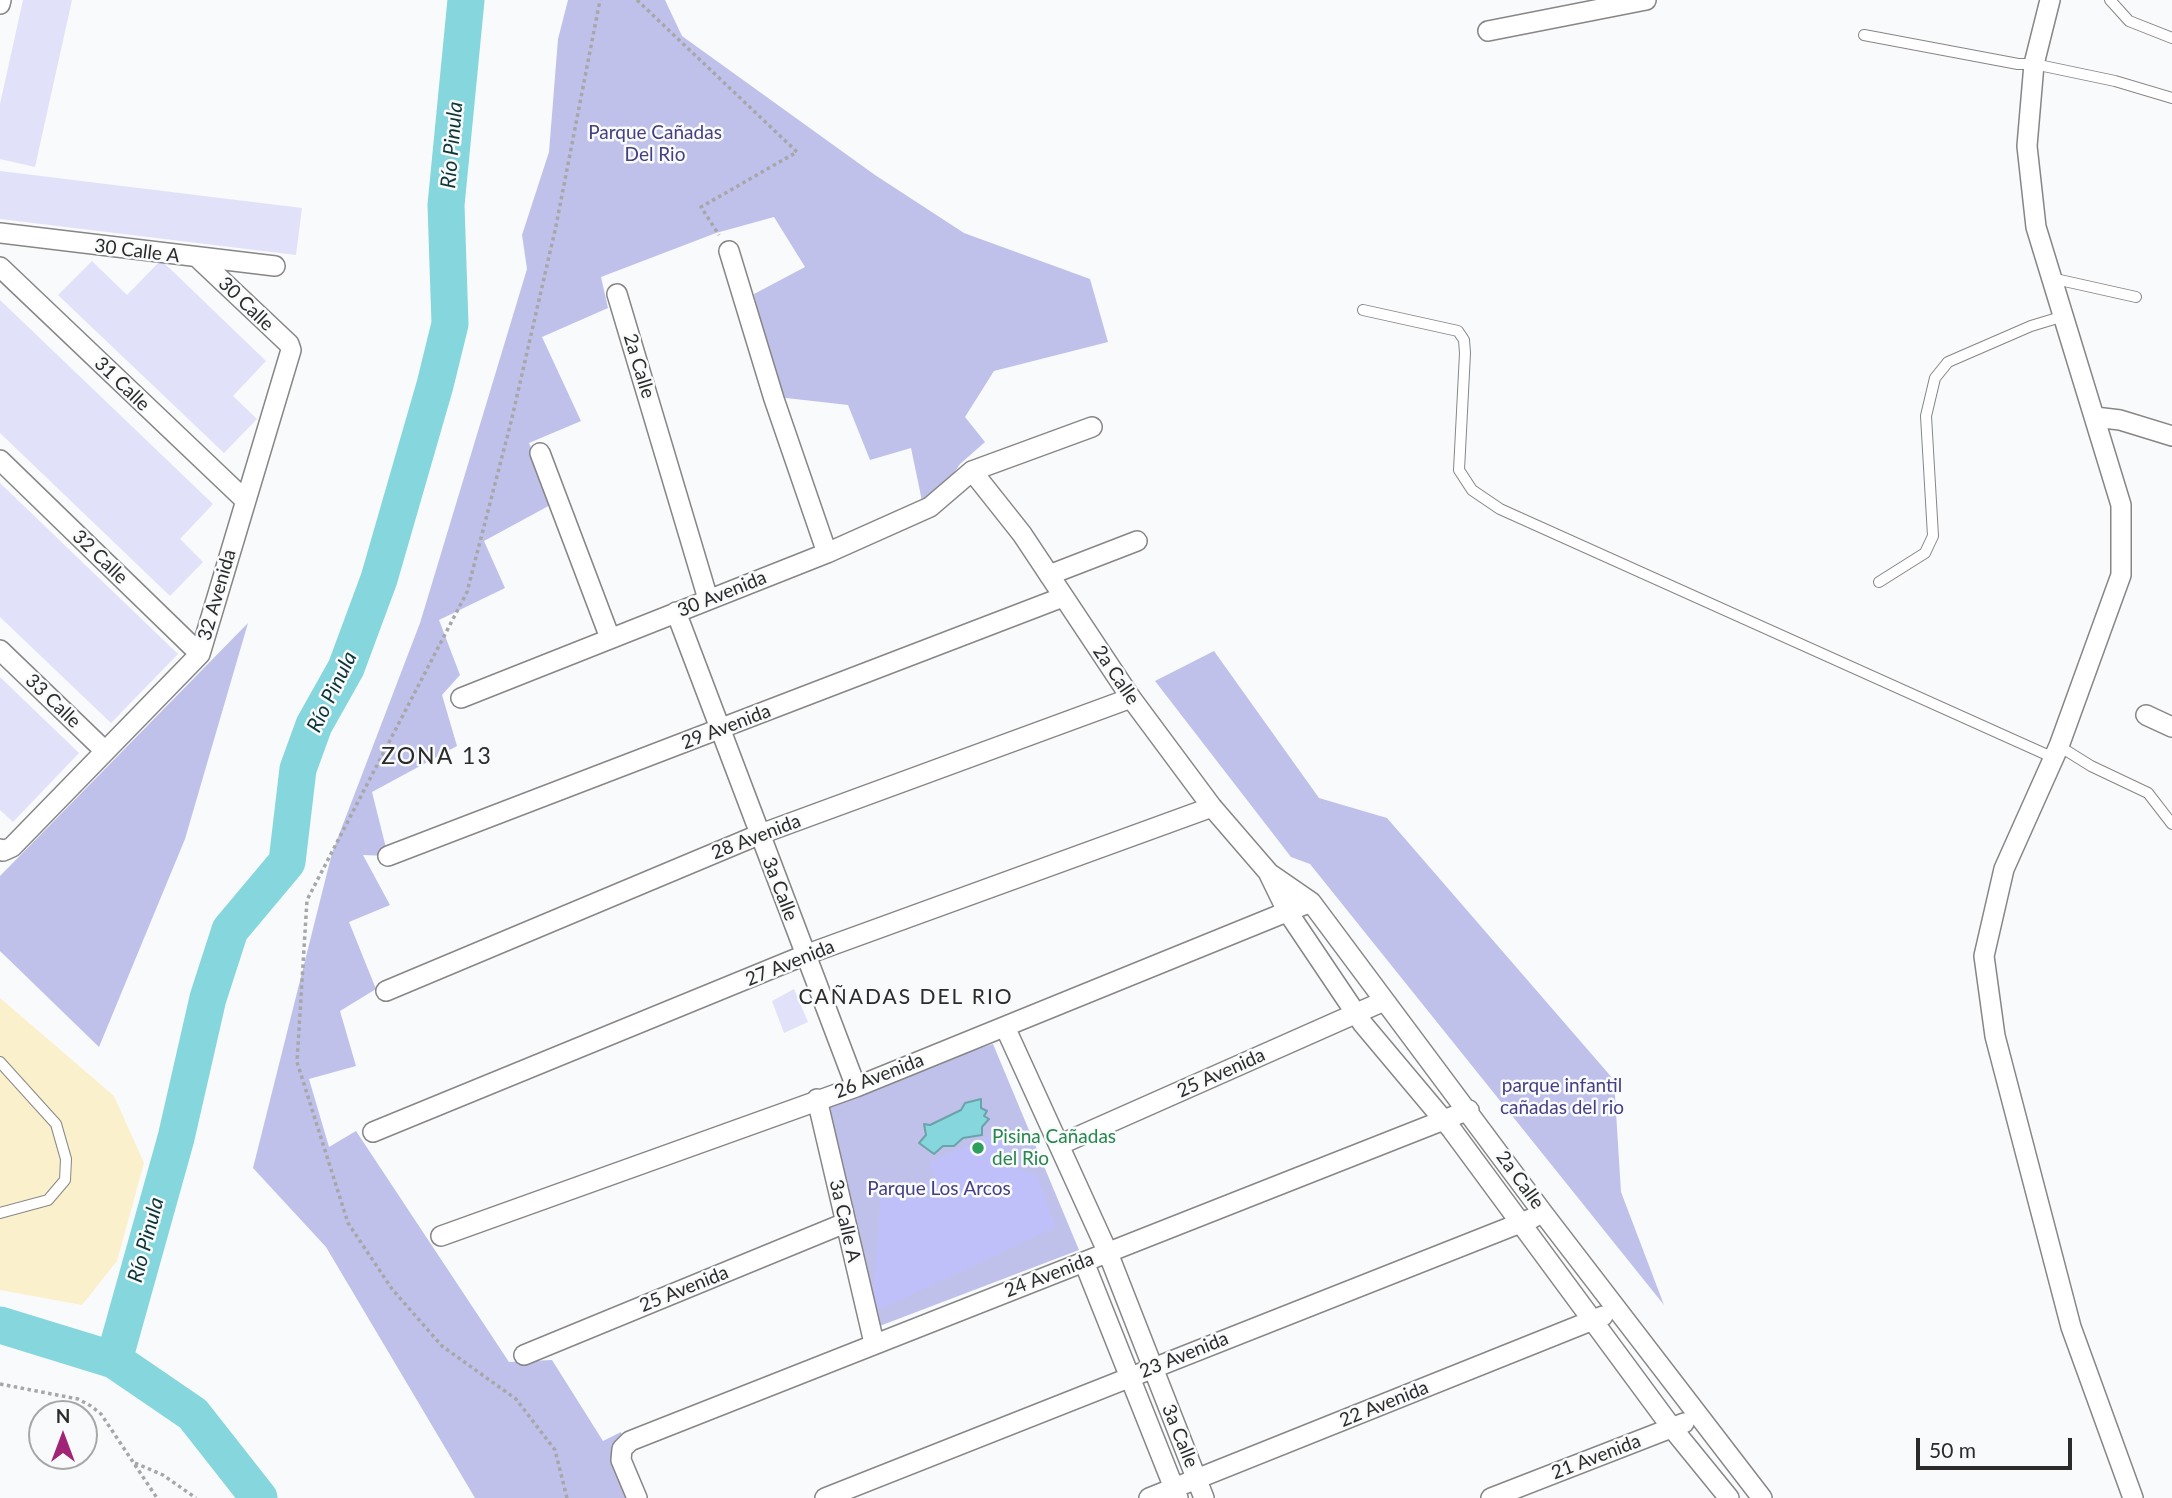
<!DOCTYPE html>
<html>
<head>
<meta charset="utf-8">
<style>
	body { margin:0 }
	#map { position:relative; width:2172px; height:1498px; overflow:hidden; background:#f9fafb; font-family:Lato,sans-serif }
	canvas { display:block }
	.north { position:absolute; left:28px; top:1400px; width:70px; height:70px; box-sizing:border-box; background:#f9fafb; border:2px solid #a7a7a8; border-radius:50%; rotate:0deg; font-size:19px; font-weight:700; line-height:28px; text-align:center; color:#2b2b2b }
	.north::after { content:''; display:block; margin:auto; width:24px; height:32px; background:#a22476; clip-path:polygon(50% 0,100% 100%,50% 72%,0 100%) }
	.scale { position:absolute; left:1916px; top:1438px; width:156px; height:32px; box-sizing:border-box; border:4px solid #2b2b2b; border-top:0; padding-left:9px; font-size:21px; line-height:24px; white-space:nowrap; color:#2b2b2b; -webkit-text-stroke:5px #f9fafb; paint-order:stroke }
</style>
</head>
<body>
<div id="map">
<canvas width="2172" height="1498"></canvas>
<div class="north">N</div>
<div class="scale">50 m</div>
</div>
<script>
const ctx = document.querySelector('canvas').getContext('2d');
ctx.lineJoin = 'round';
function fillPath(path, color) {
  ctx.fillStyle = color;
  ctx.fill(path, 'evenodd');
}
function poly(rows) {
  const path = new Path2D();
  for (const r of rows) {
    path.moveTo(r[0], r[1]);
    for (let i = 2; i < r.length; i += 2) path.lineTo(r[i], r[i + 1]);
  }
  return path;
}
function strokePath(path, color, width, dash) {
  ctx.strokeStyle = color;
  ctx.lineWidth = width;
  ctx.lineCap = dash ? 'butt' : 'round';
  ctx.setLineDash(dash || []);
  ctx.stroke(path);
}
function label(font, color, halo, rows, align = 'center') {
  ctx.font = font + ' Lato,sans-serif';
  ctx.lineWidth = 5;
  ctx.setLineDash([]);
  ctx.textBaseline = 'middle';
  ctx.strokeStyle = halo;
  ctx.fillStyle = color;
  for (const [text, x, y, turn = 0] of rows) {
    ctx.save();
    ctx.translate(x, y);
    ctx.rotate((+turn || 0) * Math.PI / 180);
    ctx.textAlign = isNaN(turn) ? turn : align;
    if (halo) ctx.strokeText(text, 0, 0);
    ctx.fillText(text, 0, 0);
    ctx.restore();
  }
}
const green = poly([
	[568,0,665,0,682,36,875,175,964,233,1090,279,1108,342,994,371,965,417,985,442,960,464,942,491,922,501,911,448,870,460,848,405,777,397,754,294,805,267,774,217,716,233,601,277,608,308,542,337,581,421,529,443,554,503,484,541,505,588,439,620,460,675,442,695,457,746,372,792,388,856,363,855,390,905,349,922,376,989,340,1011,356,1066,309,1079,329,1147,356,1131,509,1362,552,1360,603,1441,621,1432,645,1498,475,1498,326,1247,253,1168,332,853,420,623,527,269,522,235,549,152,558,39],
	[248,623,185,839,99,1047,0,951,0,876],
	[1214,651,1319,798,1387,818,1614,1080,1621,1192,1664,1305,1310,864,1291,857,1155,681],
	[993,1044,1079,1250,877,1327,819,1100]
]);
const forest = poly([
	[998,1132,1011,1167,1036,1174,1056,1227,872,1313,881,1194,936,1179,929,1163]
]);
const sand = poly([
	[0,998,114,1096,144,1163,117,1261,82,1305,0,1290]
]);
const water = poly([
	[981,1099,981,1108,987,1111,984,1116,989,1119,982,1127,982,1135,963,1138,954,1146,943,1146,934,1154,919,1143,926,1135,924,1124,930,1125,961,1110,965,1103,981,1099]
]);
const river = poly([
	[0,1325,114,1360,193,1414,259,1498],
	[114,1360,176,1138,208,998,230,930,287,862,298,769,314,725,346,668,379,579,435,385,450,324,446,205,466,0]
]);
const building = poly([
	[23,0,72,0,35,167,0,159,0,104],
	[0,171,302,208,296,255,0,219],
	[161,260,266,361,233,396,257,419,224,453,58,295,92,261,127,295],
	[0,300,213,504,180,539,203,562,170,596,0,433],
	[0,483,178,654,111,723,0,617],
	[0,677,79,753,13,822,0,810],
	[794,989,808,1022,784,1033,772,1001]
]);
const path = poly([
	[637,0,797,152,701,207,719,235],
	[0,1384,78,1399,91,1406,101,1414,157,1498],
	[135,1463,163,1475,196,1498],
	[567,1498,555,1450,516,1399,442,1346,392,1289,348,1223,297,1062,307,900,467,592,511,422,556,226,600,0]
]);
const lane = poly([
	[2110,0,2129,21,2172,38],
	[1864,35,2018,64,2034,64,2115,81,2172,98],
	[2051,278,2136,297],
	[1363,310,1458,331,1464,340,1465,353,1459,470,1472,490,1500,509,2054,758],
	[1879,582,1925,553,1933,536,1926,416,1935,378,1948,362,2031,326,2064,316],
	[2059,746,2091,766,2148,793,2172,824],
	[0,1062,56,1124,66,1159,65,1180,48,1200,0,1213]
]);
const street = poly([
	[2050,0,2034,64,2027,146,2036,227,2121,505,2121,575,2059,746,2004,869,1984,956,1995,1036,2071,1327,2133,1498],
	[0,4,1,0],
	[1488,31,1646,0],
	[0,233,275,266],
	[729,251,774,399,827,553],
	[0,267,245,500],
	[617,294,708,599],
	[2095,417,2120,420,2172,436],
	[540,453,610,638],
	[0,460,200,654],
	[972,471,1022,534,1131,698,1212,807,1269,873,1311,902,1543,1213,1762,1498],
	[1049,575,1137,541],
	[676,612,856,1087],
	[0,650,105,751],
	[461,698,827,553,930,507,972,471,1092,427],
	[2146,715,2172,727],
	[0,849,3,851,12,847,200,654,291,350,289,344,199,259],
	[388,856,1063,597],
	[1269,874,1287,911,1363,1024,1452,1130,1672,1428,1729,1498],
	[386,991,758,835,1131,698],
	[1005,1027,1108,1253,1204,1498],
	[817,1099,874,1343],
	[373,1132,805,955,1212,807],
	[1059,1145,1384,1001],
	[441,1236,856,1087,1311,902],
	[1084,1262,1178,1498],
	[524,1355,845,1223],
	[637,1498,621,1460,622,1449,630,1441,1469,1110],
	[825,1498,1533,1218],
	[1149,1498,1603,1316],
	[1491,1498,1684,1423]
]);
const markers = [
	[978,1148,7,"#2e9e5b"]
];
const parkNames = [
	["Parque Cañadas",655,133],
	["Del Rio",655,155],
	["parque infantil",1562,1086],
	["cañadas del rio",1562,1108],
	["Parque Los Arcos",939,1189]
];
const streetNames = [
	["30 Calle A",137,251,7],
	["30 Calle",246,304,44],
	["2a Calle",639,366,73],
	["31 Calle",122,384,44],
	["32 Calle",100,557,44],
	["30 Avenida",722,594,-22],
	["32 Avenida",217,595,-74],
	["2a Calle",1116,675,56],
	["33 Calle",53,701,44],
	["29 Avenida",726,727,-21],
	["28 Avenida",756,837,-21],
	["3a Calle",780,889,69],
	["27 Avenida",790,963,-22],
	["25 Avenida",1221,1073,-24],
	["26 Avenida",879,1076,-21],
	["2a Calle",1520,1180,54],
	["3a Calle A",845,1221,77],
	["24 Avenida",1049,1275,-21],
	["25 Avenida",684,1289,-22],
	["23 Avenida",1184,1355,-22],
	["22 Avenida",1384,1404,-22],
	["3a Calle",1180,1436,68],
	["21 Avenida",1596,1457,-21]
];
const leisureNames = [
	["Pisina Cañadas",992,1137],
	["del Rio",992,1159]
];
const waterNames = [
	["Río Pinula",452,145,-85],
	["Río Pinula",332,692,-64],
	["Río Pinula",146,1240,-75]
];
const neighbourhoodNames = [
	["CAÑADAS DEL RIO",906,997]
];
const quarterNames = [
	["ZONA 13",437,757]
];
fillPath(green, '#c0c1eb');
fillPath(forest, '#bfc0f9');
fillPath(sand, '#faf0cb');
fillPath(water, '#85d6dd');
strokePath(water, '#6aa3a8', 2);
strokePath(river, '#85d6dd', 37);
fillPath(building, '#e1e2fa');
strokePath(lane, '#868687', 12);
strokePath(street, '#868687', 22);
strokePath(path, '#a6a7a8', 3.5, [3.5, 3.5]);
strokePath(lane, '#fff', 10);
strokePath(street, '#fff', 19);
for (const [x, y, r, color] of markers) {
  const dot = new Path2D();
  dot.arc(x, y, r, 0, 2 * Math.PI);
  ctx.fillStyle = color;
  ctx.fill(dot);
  strokePath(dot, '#f9fafb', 2.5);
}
label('19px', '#443e82', '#f9fafb', parkNames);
label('19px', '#2b2b2b', '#f9fafb', streetNames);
label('19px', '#27864d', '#f9fafb', leisureNames, 'left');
label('italic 21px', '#0c3538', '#f9fafb', waterNames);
ctx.letterSpacing = '2px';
label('21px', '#2b2b2b', '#f9fafb', neighbourhoodNames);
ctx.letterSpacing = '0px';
ctx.letterSpacing = '2px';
label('23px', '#2b2b2b', '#f9fafb', quarterNames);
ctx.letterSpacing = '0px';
</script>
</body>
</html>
